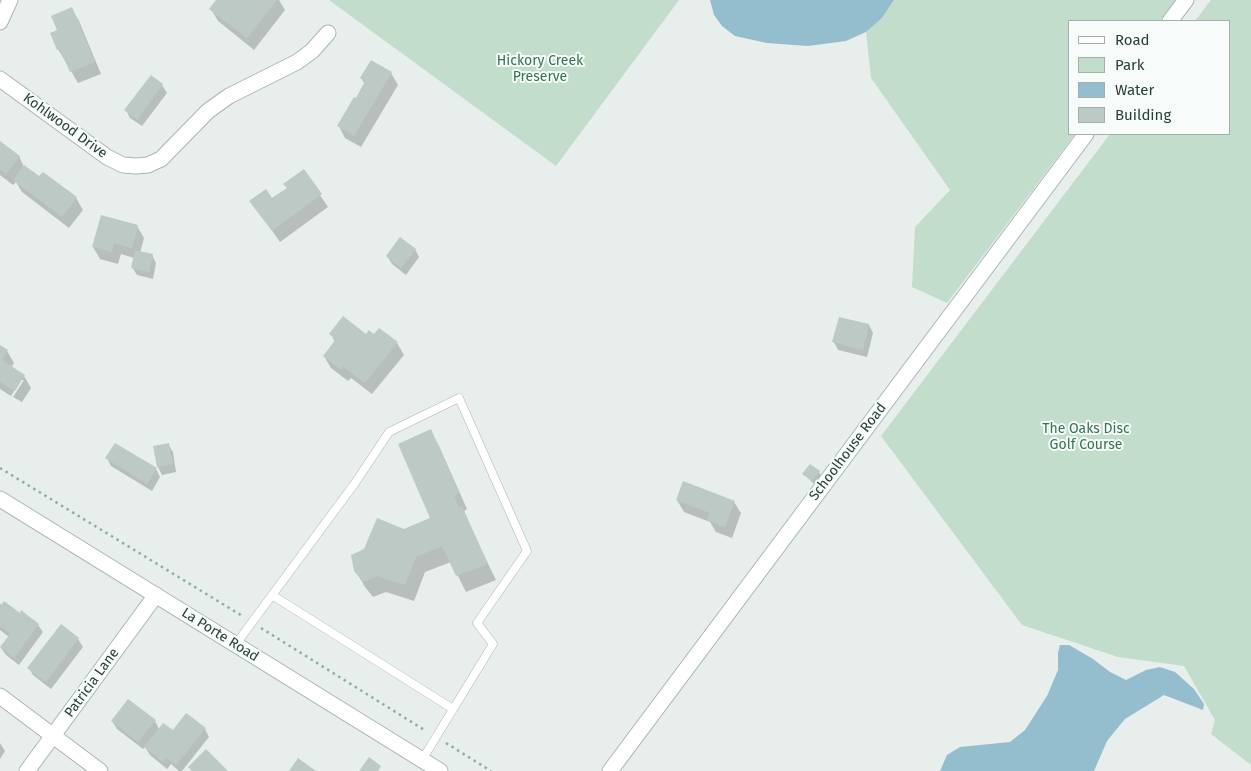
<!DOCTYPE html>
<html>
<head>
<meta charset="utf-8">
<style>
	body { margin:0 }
	#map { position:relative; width:1251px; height:771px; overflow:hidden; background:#e7eeec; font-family:"Fira Sans",sans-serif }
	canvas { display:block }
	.legend { position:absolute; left:1068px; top:20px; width:162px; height:115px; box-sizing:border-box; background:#f7fbf9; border:1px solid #a4b0ad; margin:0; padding:6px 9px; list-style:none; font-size:15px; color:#273f3b }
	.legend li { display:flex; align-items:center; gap:10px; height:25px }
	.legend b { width:25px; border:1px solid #a4b0ad }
</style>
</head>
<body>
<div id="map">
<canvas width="1251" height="771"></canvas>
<ul class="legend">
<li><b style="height:6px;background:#fff"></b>Road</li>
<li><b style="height:14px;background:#c2ddcc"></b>Park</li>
<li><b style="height:14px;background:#94bece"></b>Water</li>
<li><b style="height:14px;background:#bcc9c5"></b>Building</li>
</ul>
</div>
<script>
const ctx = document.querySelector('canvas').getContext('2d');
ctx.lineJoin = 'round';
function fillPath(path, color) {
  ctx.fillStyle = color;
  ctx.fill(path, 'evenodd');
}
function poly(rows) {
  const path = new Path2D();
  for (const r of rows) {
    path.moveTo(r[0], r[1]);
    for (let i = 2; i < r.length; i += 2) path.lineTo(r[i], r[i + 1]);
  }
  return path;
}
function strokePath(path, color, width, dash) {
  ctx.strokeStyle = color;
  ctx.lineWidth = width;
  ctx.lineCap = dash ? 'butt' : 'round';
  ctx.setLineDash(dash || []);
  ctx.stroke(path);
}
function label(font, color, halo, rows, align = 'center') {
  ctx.font = font + ' "Fira Sans",sans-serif';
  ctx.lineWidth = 4;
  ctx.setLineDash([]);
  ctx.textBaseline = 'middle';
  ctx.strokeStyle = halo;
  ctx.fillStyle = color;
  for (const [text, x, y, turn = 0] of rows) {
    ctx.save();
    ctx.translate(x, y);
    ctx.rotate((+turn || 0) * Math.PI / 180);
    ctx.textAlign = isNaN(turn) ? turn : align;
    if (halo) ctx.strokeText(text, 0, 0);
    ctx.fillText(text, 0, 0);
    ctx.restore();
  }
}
const green = poly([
	[329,0,679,0,556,166],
	[894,0,1176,0,1160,21,1070,21,1070,134,1075,134,947,303,912,287,915,227,950,190,871,78,866,32,882,18],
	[1211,0,1251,0,1251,765,1211,734,1215,720,1184,666,1118,657,1022,625,881,436,1110,134,1230,134,1230,21,1195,21]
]);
const water = poly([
	[710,0,894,0,882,18,866,32,846,41,808,46,767,43,735,36,722,26,714,15],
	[1060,645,1069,645,1093,659,1110,672,1126,680,1146,670,1160,667,1175,672,1194,689,1204,704,1203,710,1164,695,1125,719,1107,741,1094,771,940,771,947,755,960,747,1010,742,1025,730,1047,696,1058,670,1058,653]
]);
const shadow = poly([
	[218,0,279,0,285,10,254,50,218,21,211,9],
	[72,9,79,21,101,74,78,83,58,49,58,31],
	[391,73,398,85,361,147,345,138,339,126,365,84,361,78],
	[151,76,162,85,167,93,142,126,130,118,126,110],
	[0,143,19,156,24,167,40,178,76,198,83,210,69,228,22,192,16,182,13,185,0,175],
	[303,170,328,207,280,242,251,201,272,200,288,189],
	[137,226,144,238,140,253,152,255,156,263,153,279,137,275,132,267,134,258,121,254,118,264,100,259,93,247],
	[415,249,419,257,406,275,392,264,387,256],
	[869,325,873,333,867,357,838,350,834,342],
	[331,334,374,335,397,343,404,355,372,394,351,378,348,381,331,368,324,356,335,342],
	[0,346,7,351,14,363,11,368,24,376,31,388,22,402,13,397,24,380,21,380,11,396,0,389],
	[430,430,439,446,467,509,463,512,496,580,466,592,451,562,425,572,414,601,386,592,373,597,365,587,355,570,404,531,432,518],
	[168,444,173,452,176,472,162,475,158,467,154,447],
	[107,458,156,469,160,477,152,491,111,466],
	[819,472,821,475,814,484,804,474],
	[677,500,734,502,741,513,732,538,716,532,710,522,684,512],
	[0,603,2,606,38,625,43,632,19,665,6,655,1,648,9,637,0,630],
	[61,626,78,639,83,647,51,689,33,675,29,668],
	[112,721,155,721,159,729,173,732,205,729,209,737,182,771,179,771,171,764,167,769,150,755,145,747,143,749,117,729],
	[0,743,5,751,0,759]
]);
const building = poly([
	[216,0,277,0,247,38,209,9],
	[72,7,95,62,70,72,60,49,57,50,50,33,57,30,51,16],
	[371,60,392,72,354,136,337,126,354,97,356,98,365,81,360,78],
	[151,75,163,84,137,120,124,110],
	[0,141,20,156,6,174,0,169],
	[24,165,39,176,43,172,77,197,62,217,13,180],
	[304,169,322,194,272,231,249,201,266,189,272,198,287,188,283,184],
	[101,215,138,225,132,248,114,243,112,252,92,247],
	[400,237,416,249,401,268,386,256],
	[135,250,153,254,149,272,131,268],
	[343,316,366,334,369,330,374,334,379,328,398,342,365,383,343,367,341,370,323,356,336,339,329,334],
	[839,317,869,324,863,350,832,342],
	[0,345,8,350,2,360,25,375,15,391,0,382],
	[431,429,459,493,454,496,459,508,462,506,488,564,456,576,442,546,416,557,405,585,377,576,363,582,354,571,351,555,364,549,377,518,404,529,430,518,398,444],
	[115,443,157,468,147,484,105,458],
	[169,443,173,464,157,467,153,446],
	[810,464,820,471,812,481,802,474],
	[683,481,735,501,725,527,707,520,710,513,676,500],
	[4,601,20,613,21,610,39,624,14,658,0,647,10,634,0,626,0,607],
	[61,624,79,638,46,682,27,668],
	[128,699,156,720,138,742,111,721],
	[186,713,206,728,176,765,166,758,163,762,144,747,163,723,173,730],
	[206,749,228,771,192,771,188,767],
	[369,757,381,766,378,771,359,771],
	[298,758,316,771,289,771]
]);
const path = poly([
	[0,468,244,617],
	[261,628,426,731],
	[446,743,491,771]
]);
const service = poly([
	[272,595,453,709],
	[236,644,355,483,389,432,459,398,527,551,477,623,493,644,422,760]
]);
const minor = poly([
	[1170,21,1186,0],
	[0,22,10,0],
	[0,79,107,157,123,165,136,166,148,165,161,159,208,111,229,96,297,62,312,51,328,33],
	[0,696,100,771],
	[27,771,156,595],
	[610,771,1086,134]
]);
const tertiary = poly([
	[0,499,440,771]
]);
const parkNames = [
	["Hickory Creek",540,61],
	["Preserve",540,77],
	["The Oaks Disc",1086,429],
	["Golf Course",1086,445]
];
const streetNames = [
	["Kohlwood Drive",65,126,36],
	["Schoolhouse Road",848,452,-53],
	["La Porte Road",220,635,32],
	["Patricia Lane",92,683,-54]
];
fillPath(green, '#c2ddcc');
fillPath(water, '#94bece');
fillPath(shadow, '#0003');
fillPath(building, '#bcc9c5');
strokePath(service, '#aab6b3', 9);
strokePath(minor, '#aab6b3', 17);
strokePath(tertiary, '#aab6b3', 17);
strokePath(path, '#8aafa7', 2.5, [2.5, 4]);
strokePath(service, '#fff', 8);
strokePath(minor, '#fff', 15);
strokePath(tertiary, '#fff', 15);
label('14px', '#347353', '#f7fbf9', parkNames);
label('14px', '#273f3b', '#f7fbf9', streetNames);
</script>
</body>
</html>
